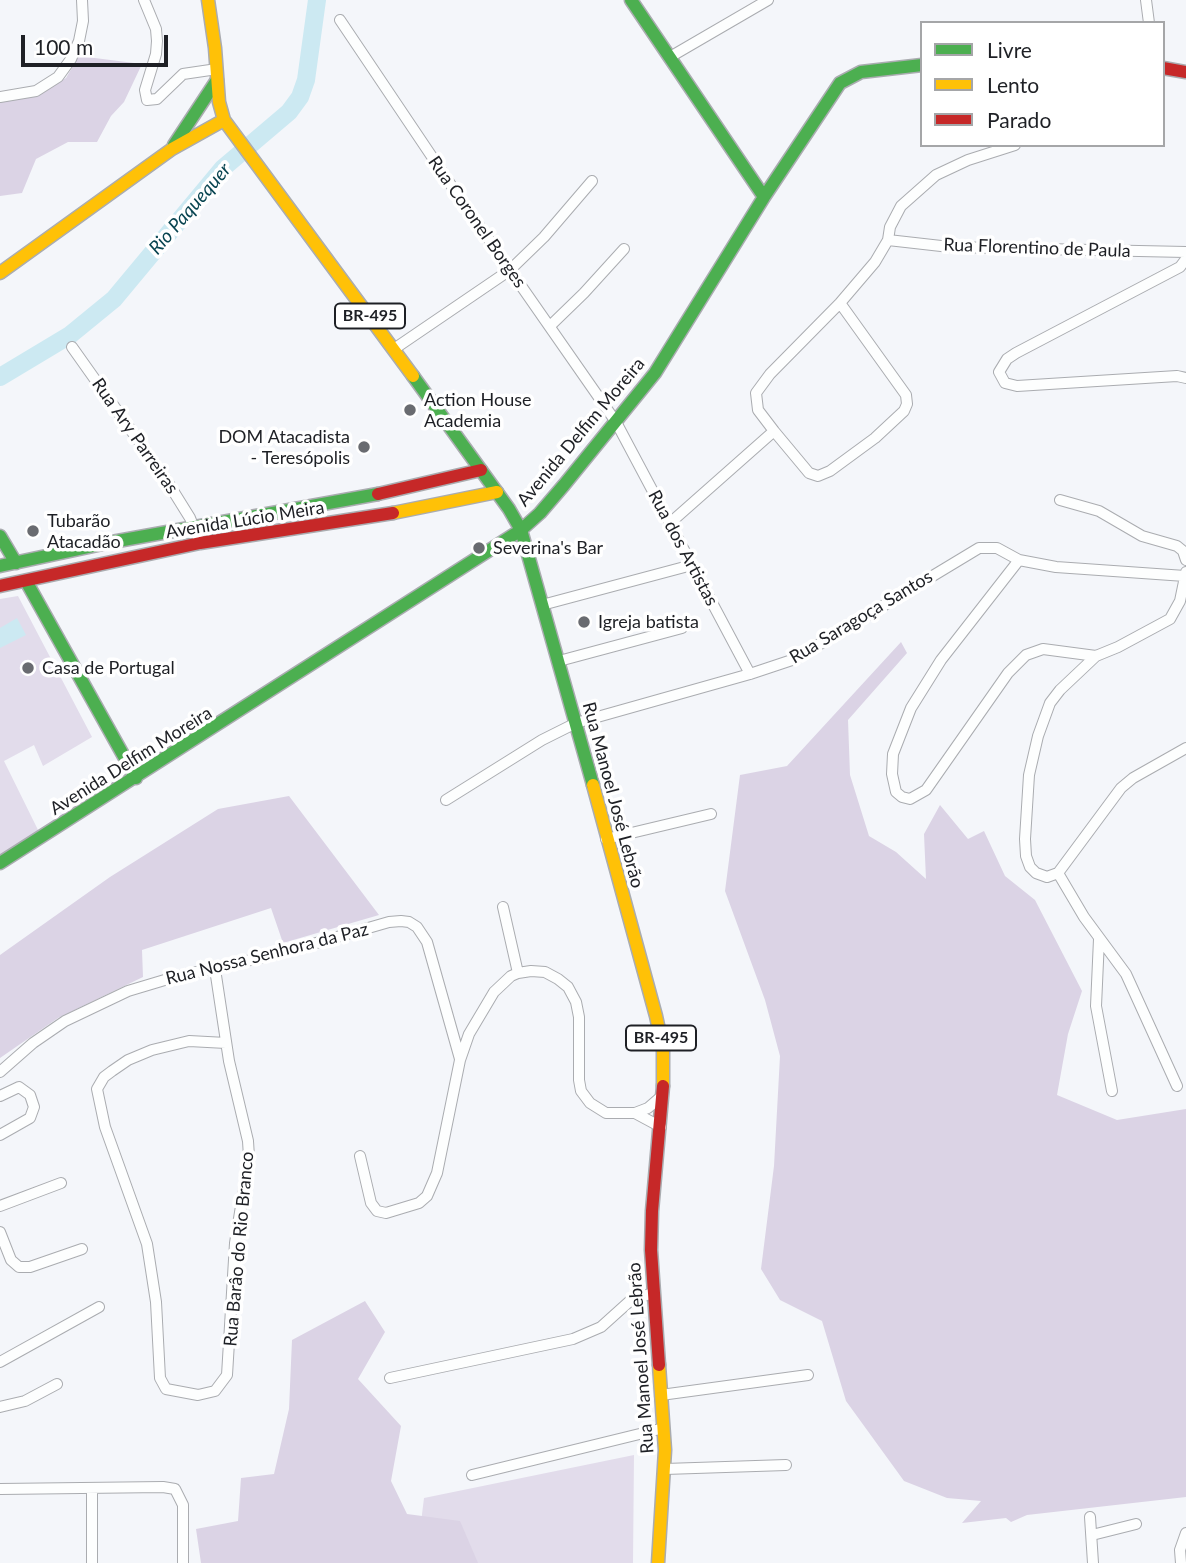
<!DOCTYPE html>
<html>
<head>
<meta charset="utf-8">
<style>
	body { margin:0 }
	#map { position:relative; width:1186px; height:1563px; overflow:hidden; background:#f4f6fa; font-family:Lato,sans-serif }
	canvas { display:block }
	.legend { position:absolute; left:920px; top:21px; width:245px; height:126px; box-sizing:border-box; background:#fff; border:2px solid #a5a6a8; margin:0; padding:9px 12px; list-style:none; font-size:21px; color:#1e2025 }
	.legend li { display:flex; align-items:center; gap:14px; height:35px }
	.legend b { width:35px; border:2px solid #a5a6a8 }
	.scale { position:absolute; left:21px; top:35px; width:147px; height:32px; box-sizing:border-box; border:4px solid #1e2025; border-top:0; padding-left:9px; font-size:21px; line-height:24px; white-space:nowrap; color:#1e2025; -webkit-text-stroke:5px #fff; paint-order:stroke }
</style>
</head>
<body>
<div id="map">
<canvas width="1186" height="1563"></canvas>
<ul class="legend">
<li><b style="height:9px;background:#4caf50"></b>Livre</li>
<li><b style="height:9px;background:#ffc107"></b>Lento</li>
<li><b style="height:9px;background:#c62828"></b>Parado</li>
</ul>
<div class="scale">100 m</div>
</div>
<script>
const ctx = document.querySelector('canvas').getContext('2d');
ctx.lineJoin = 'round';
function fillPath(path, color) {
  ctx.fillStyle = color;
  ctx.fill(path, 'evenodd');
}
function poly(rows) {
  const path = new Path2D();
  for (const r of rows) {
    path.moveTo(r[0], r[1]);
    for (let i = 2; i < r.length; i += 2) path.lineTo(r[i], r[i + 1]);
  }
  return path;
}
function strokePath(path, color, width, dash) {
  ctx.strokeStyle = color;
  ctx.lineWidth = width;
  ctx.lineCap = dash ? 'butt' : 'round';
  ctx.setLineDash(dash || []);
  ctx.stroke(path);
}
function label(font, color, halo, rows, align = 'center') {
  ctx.font = font + ' Lato,sans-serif';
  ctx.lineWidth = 7;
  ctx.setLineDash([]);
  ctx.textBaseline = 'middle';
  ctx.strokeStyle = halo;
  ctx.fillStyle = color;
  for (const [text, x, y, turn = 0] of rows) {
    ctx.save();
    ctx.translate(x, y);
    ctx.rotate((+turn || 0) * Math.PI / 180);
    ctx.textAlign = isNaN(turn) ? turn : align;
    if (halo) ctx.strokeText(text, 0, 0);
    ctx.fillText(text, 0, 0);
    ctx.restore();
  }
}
const green = poly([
	[18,596,92,737,43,766,34,745,4,761,40,834,0,858,0,599],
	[634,1455,633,1563,416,1563,424,1498]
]);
const forest = poly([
	[79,56,142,64,124,102,111,116,97,142,68,142,36,159,22,193,0,196,0,96,33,96,66,78],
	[901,642,907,653,848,720,850,775,869,836,896,852,926,879,924,834,940,805,968,839,984,831,1005,876,1035,900,1082,991,1068,1034,1057,1095,1117,1120,1186,1109,1186,1497,1027,1515,1011,1522,1006,1518,962,1523,981,1501,947,1498,904,1481,846,1401,822,1321,780,1300,761,1269,774,1166,780,1056,765,1000,725,891,740,775,787,766],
	[289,796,379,915,283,943,271,908,142,950,143,977,58,1018,0,1058,0,955,110,877,218,809],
	[365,1301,385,1332,358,1379,401,1426,391,1481,407,1514,460,1521,478,1563,201,1563,196,1529,238,1521,241,1478,274,1474,289,1409,292,1340]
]);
const water = poly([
	[17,618,26,635,0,648,0,628]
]);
const river = poly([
	[0,377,70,335,114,299,223,168,289,112,300,97,306,80,317,0]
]);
const street = poly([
	[144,0,156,29,157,41,156,54,145,90,147,100,157,99,183,74,217,69],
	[1146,0,1149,23],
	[340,20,455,191,616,422,750,674],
	[670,57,768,0],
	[0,97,36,91,58,77,71,59,79,41,83,21,82,0],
	[888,240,950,247,1186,252],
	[1186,259,1180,267,1016,353,1007,359,999,372,1005,383,1017,386,1177,376,1186,378],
	[550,326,584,293,624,249],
	[72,347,167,481,190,518,200,543],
	[394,349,510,270,544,237,592,181],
	[774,431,809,473,818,476,830,471,875,438,904,411,907,404,906,395,840,303],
	[1060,500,1099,511,1142,536,1177,546,1183,551,1186,560],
	[670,523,774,431,758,410,756,393,770,374,840,303,875,262,888,240,890,227,901,206,936,175,968,160,1015,145],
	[1186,572,1180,601,1170,619,1118,647,1096,656,1060,690,1050,703,1038,736,1029,775,1025,839,1026,856,1030,867,1036,873,1047,877,1058,873,1121,788,1133,778,1186,748],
	[542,605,692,565],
	[1096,656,1043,649,1026,655,1008,673,926,790,910,799,902,797,896,792,892,774,893,754,911,708,941,660,1019,560,1056,567,1185,576],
	[559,661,682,628],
	[446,800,542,740,576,723,750,674,795,659,979,548,997,548,1019,560],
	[606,839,711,814],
	[1058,873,1084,917,1126,974,1177,1086],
	[503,907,518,973],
	[1099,939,1096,1006,1112,1091],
	[215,969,229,1061,248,1141,249,1157,235,1243,227,1375,215,1391,198,1395,166,1389,160,1378,156,1302,147,1244,105,1127,97,1089,104,1077,112,1071,128,1060,152,1050,189,1041,226,1043],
	[0,1072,33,1043,65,1021,128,991,178,976,278,954,389,922,401,921,409,922,417,927,427,942,460,1059],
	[0,1096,19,1087,30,1095,34,1107,30,1118,0,1135],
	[635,1113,661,1127],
	[360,1156,371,1203,377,1211,386,1213,419,1203,427,1196,437,1173,460,1060,469,1034,494,992,511,976,518,973,531,971,545,972,558,979,568,987,576,1002,579,1017,579,1080,581,1091,590,1103,606,1113,635,1113,648,1108,663,1095],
	[0,1206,61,1183],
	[0,1232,11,1260,19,1267,30,1267,82,1249],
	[0,1362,99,1307],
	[390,1378,573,1339,601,1327,631,1300,653,1293],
	[661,1395,808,1375],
	[0,1407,25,1401,57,1384],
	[665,1469,786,1465],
	[472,1475,664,1428],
	[92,1488,92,1563],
	[0,1489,163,1487,175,1489,183,1505,183,1563],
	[1090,1517,1093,1563],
	[1092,1535,1136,1524],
	[1181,1563,1180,1550,1186,1533]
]);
const fast = poly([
	[631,0,764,197],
	[174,145,217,80],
	[413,376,509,509,521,530,593,785],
	[521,530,540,513,564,485,655,373,764,197,840,83,861,72,922,65],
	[0,536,16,563],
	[0,566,112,542,378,494],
	[26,581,136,778],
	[0,863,521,530]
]);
const slow = poly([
	[208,0,215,48,219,102,224,120,413,376],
	[0,273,172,149,224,120],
	[393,513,497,492],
	[593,785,656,1016,663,1048,663,1086],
	[658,1563,665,1450,659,1365]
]);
const jam = poly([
	[1163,68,1186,72],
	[378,494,481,470],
	[0,586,200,543,393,513],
	[659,1365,651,1250,652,1211,663,1086]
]);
const markers = [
	[410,410,7,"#696b70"],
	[364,447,7,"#696b70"],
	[33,531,7,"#696b70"],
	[479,548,7,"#696b70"],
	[584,622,7,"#696b70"],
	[28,668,7,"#696b70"]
];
const shields = [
	[370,316,70],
	[661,1038,70]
];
const shieldNames = [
	["BR-495",370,316],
	["BR-495",661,1038]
];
const streetNames = [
	["Rua Coronel Borges",477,222,55],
	["Rua Florentino de Paula",1037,248,2],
	["Avenida Delfim Moreira",581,432,-50],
	["Rua Ary Parreiras",135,436,55],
	["Avenida Lúcio Meira",245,520,-9],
	["Rua dos Artistas",683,548,62],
	["Rua Saragoça Santos",861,617,-31],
	["Avenida Delfim Moreira",131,761,-32],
	["Rua Manoel José Lebrão",613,795,75],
	["Rua Nossa Senhora da Paz",267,954,-14],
	["Rua Barâo do Rio Branco",239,1249,-85],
	["Rua Manoel José Lebrão",641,1358,-94]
];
const poiNames = [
	["Action House",424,400],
	["Academia",424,421],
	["DOM Atacadista",350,437,"right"],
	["- Teresópolis",350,458,"right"],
	["Tubarão",47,521],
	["Atacadão",47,542],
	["Severina's Bar",493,548],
	["Igreja batista",598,622],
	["Casa de Portugal",42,668]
];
const waterNames = [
	["Rio Paquequer",190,209,-49]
];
fillPath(green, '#e2dceb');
fillPath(forest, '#dbd3e5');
fillPath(water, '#cce9f2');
strokePath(river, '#cce9f2', 18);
strokePath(street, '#aaacb0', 12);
strokePath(fast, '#aaacb0', 15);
strokePath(slow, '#aaacb0', 15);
strokePath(jam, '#aaacb0', 15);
strokePath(street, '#fdfefe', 10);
strokePath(fast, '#4caf50', 12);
strokePath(slow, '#ffc107', 12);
strokePath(jam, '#c62828', 12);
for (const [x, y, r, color] of markers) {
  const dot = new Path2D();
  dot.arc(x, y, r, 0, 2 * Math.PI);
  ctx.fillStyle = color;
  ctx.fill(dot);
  strokePath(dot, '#fff', 2.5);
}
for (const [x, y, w] of shields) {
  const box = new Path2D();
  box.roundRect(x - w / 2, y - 12.5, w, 25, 5);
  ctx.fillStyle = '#fff';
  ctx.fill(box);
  strokePath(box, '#1e2025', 2);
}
label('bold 16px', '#1e2025', null, shieldNames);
label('18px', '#1e2025', '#fff', streetNames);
label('18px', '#1e2025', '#fff', poiNames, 'left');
label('italic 19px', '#094551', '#fff', waterNames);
</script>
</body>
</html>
